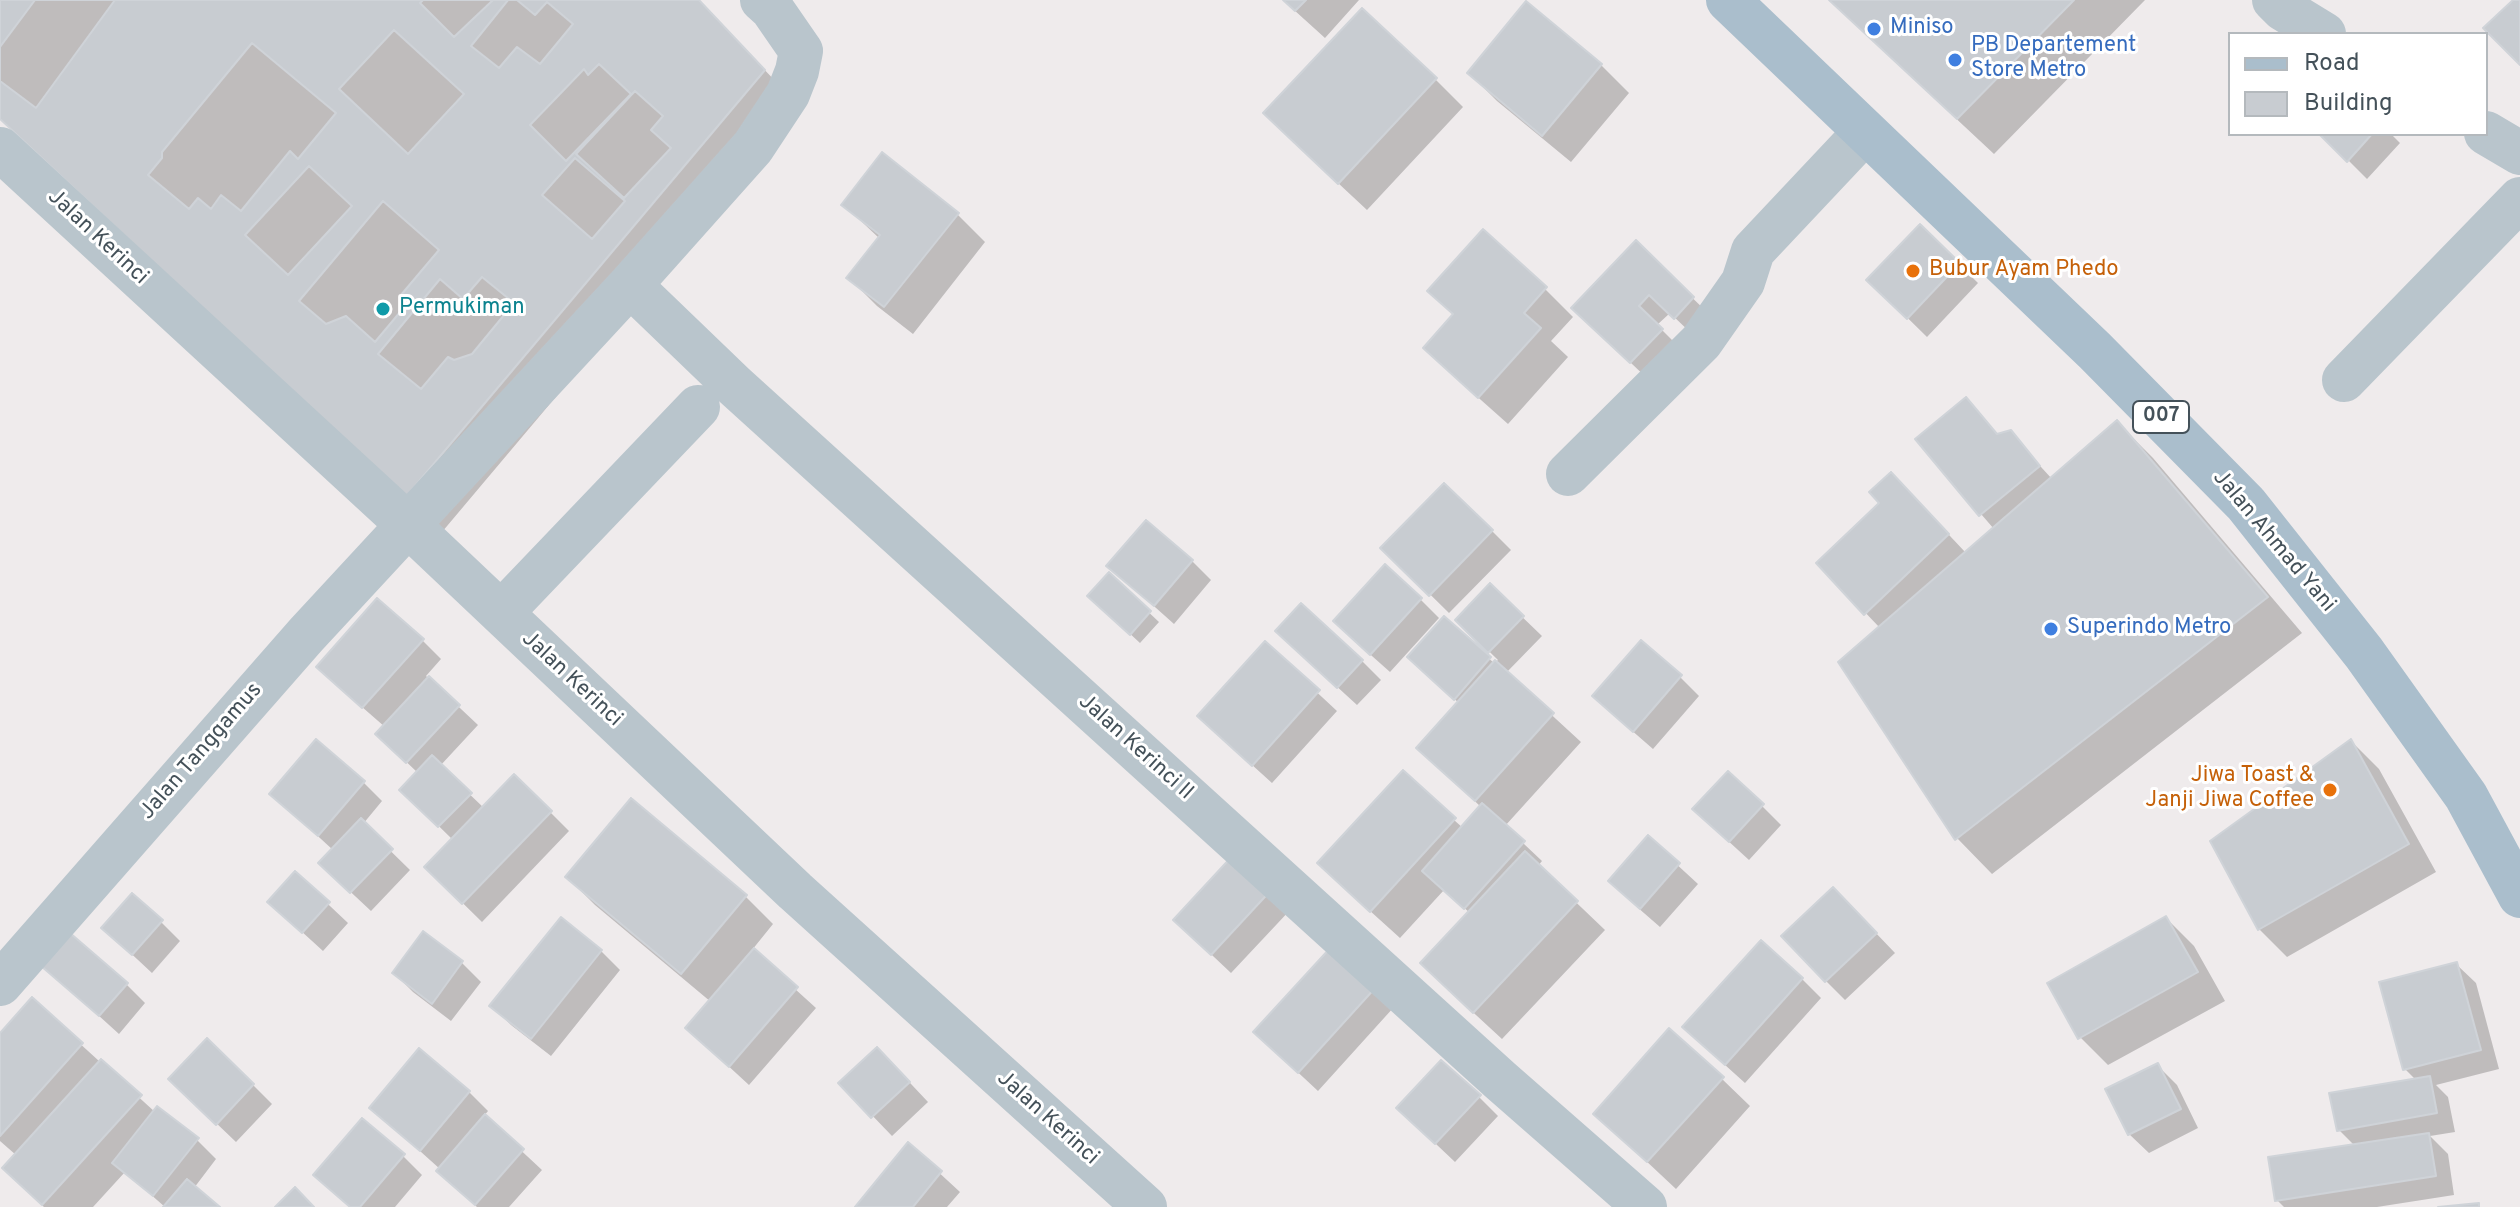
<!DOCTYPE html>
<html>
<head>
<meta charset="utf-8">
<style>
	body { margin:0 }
	#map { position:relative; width:2520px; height:1207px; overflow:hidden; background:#efebec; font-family:Overpass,sans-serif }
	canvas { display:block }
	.legend { position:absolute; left:2228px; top:32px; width:260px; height:104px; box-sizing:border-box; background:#fff; border:2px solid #b4b9bd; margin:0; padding:10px 14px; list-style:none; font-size:24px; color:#445159 }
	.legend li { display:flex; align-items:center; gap:16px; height:40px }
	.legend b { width:40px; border:2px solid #b4b9bd }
</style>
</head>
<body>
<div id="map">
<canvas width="2520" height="1207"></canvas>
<ul class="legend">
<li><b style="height:10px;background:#aabecc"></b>Road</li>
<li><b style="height:22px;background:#c8ccd1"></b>Building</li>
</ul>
</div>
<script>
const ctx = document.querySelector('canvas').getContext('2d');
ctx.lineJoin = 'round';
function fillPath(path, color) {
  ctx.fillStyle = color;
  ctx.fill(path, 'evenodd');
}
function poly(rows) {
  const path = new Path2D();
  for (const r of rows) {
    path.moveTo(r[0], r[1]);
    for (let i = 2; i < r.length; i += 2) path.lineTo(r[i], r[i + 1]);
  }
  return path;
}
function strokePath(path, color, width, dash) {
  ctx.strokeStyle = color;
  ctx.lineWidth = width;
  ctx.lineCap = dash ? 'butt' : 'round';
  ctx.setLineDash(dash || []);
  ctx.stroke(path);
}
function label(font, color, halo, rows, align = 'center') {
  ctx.font = font + ' Overpass,sans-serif';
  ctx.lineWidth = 6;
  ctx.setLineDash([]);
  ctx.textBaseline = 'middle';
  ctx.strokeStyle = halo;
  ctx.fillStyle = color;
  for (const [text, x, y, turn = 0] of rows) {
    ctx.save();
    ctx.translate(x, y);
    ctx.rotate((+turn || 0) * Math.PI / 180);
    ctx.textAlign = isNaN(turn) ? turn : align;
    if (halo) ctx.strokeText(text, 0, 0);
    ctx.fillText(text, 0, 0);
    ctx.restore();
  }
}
const shadow = poly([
	[0,0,698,0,800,107,442,532,0,119],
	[1283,0,1359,0,1325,38],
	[1829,0,2145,0,1994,154],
	[1601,65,1629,93,1571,162,1497,101,1469,73],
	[1435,79,1463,107,1367,210,1293,141],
	[2322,134,2391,134,2400,143,2367,179],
	[844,205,957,214,985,242,913,334,877,306,849,278,880,239],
	[1920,226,1978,283,1927,337,1869,280],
	[1636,243,1712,317,1694,336,1670,313,1657,325,1681,349,1650,381,1593,327],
	[1545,289,1573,317,1551,341,1568,357,1508,424,1454,376],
	[1966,400,1999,436,2010,433,2052,479,2117,422,2153,458,2302,633,1992,874,1957,838,1880,628,1819,564,1919,503,1966,553,1994,529,1917,440],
	[1492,531,1511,550,1449,613,1383,548],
	[1192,561,1211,580,1174,624,1109,566],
	[1109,575,1159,622,1140,643,1099,605],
	[1490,586,1542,636,1506,673,1581,742,1505,826,1542,861,1538,866,1605,930,1502,1039,1450,991,1470,913,1444,890,1400,938,1348,891,1454,820,1463,828,1481,807,1447,775,1459,703,1428,676,1444,619,1494,663,1498,660,1457,620],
	[1420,599,1439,618,1390,672,1354,640],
	[422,640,441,659,426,676,478,725,440,766,484,808,550,812,569,831,482,922,426,867,453,840,402,790,418,773,397,753,385,727,338,686],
	[1265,644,1337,711,1272,783,1219,735],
	[1297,650,1362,661,1381,680,1357,705],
	[1680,677,1699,696,1653,749,1614,715],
	[2351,741,2379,769,2436,872,2287,957,2259,929],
	[363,782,382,801,363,824,410,870,371,911,340,882,333,850,272,794],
	[1762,806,1781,825,1749,860,1714,828],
	[1648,838,1698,884,1660,927,1629,900],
	[295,873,348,923,323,951,289,920],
	[567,877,745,896,773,924,752,950,816,1008,749,1085,687,1028,711,1002,595,905],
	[1273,889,1292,908,1231,973,1195,939],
	[1852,908,1895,953,1845,1000,1826,981],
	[2166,918,2194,946,2225,1001,2108,1065,2080,1037],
	[561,920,601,951,620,970,551,1056,511,1025,492,1006],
	[161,922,180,941,152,973,123,946],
	[423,934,462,963,481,982,451,1021,413,992,394,973],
	[2456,964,2476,983,2499,1069,2436,1085,2448,1097,2455,1132,2430,1136,2448,1154,2454,1195,2377,1207,2284,1207,2277,1200,2355,1146,2339,1130,2416,1080,2405,1069],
	[44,966,126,984,145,1003,119,1034],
	[1802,979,1821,998,1745,1083,1704,1046],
	[1375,988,1394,1007,1318,1091,1275,1051],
	[32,1000,155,1112,197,1140,216,1159,194,1188,217,1207,165,1207,125,1172,93,1207,44,1207,32,1196,16,1155,0,1141,0,1035],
	[2158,1066,2177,1085,2198,1128,2149,1153,2129,1134],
	[896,1068,928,1102,892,1136,841,1083],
	[1722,1079,1750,1106,1676,1189,1596,1114],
	[253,1085,272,1104,236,1142,190,1098],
	[469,1092,488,1111,484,1116,542,1170,509,1207,477,1207,438,1171,440,1169,372,1108],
	[1479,1097,1498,1116,1455,1162,1418,1127],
	[909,1145,960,1192,947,1207,857,1207],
	[403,1156,422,1175,395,1207,350,1207,316,1175]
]);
const building = poly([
	[0,0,699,0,765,70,405,498,0,119,0,0],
	[35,0,115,0,36,108,0,81,0,47,35,0],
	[423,0,493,0,454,37,420,3,423,0],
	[508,0,517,0,535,15,547,2,573,24,540,64,517,47,499,68,471,46,508,0],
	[1283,0,1306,0,1295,11,1283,0],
	[1829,0,2074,0,1957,119,1829,0],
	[2513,0,2520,0,2520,65,2483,28,2513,0],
	[1526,1,1602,64,1542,136,1467,73,1526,1],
	[1362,8,1437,78,1338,184,1263,113,1362,8],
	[394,30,464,94,408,154,339,89,394,30],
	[252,43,336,113,298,159,290,151,241,211,221,195,211,209,198,198,189,209,148,175,162,158,162,152,252,43],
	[599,64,631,94,566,161,530,125,584,69,588,75,599,64],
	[635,91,663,116,651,130,671,148,624,198,576,154,635,91],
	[2319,134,2372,134,2347,162,2319,134],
	[882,152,959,213,884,307,846,278,880,235,841,205,882,152],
	[575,158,625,201,592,239,542,195,575,158],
	[309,166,352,206,288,275,245,235,309,166],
	[383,201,439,250,401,295,401,311,375,342,346,316,326,324,299,301,383,201],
	[1920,224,1960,263,1907,319,1866,280,1920,224],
	[1483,229,1547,287,1524,313,1541,328,1478,398,1423,348,1453,314,1427,291,1483,229],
	[1636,240,1694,297,1674,319,1649,295,1639,306,1663,329,1630,363,1571,308,1636,240],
	[482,277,514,303,472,354,454,360,448,357,421,389,378,354,440,279,463,299,482,277],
	[1966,397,1997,434,2011,430,2040,466,1979,516,1915,439,1966,397],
	[2117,420,2268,597,1955,840,1838,662,2117,420],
	[1891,472,1949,534,1864,615,1816,563,1879,503,1869,492,1891,472],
	[1444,483,1493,530,1429,596,1380,548,1444,483],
	[1146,520,1193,560,1154,606,1106,566,1146,520],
	[1385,564,1422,598,1370,655,1333,621,1385,564],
	[1109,572,1151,611,1130,635,1087,596,1109,572],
	[1490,583,1524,616,1488,653,1455,620,1490,583],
	[377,598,424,639,362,708,316,667,377,598],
	[1301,603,1363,660,1337,688,1275,631,1301,603],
	[1444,616,1491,657,1454,700,1407,657,1444,616],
	[1641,640,1682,675,1633,732,1592,696,1641,640],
	[1265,641,1320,690,1252,766,1197,716,1265,641],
	[1495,660,1554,713,1475,801,1416,748,1495,660],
	[429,676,460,705,406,763,375,734,429,676],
	[316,739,365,781,318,836,269,794,316,739],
	[2351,739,2409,844,2258,930,2210,841,2351,739],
	[432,755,472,793,438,827,399,790,432,755],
	[1403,770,1456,818,1370,912,1317,863,1403,770],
	[1728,771,1764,804,1729,842,1692,809,1728,771],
	[514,774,552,811,462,904,424,867,514,774],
	[631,798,747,895,681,974,565,877,631,798],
	[1482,803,1525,841,1464,909,1422,871,1482,803],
	[361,818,393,849,350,893,318,863,361,818],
	[1648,835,1680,863,1640,909,1608,881,1648,835],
	[1525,851,1578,901,1473,1013,1420,963,1525,851],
	[1236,852,1274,887,1211,955,1173,920,1236,852],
	[295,871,330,902,302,933,267,902,295,871],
	[1833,887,1877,933,1825,982,1781,936,1833,887],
	[132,893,163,920,132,955,101,928,132,893],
	[2166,916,2198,972,2078,1039,2047,983,2166,916],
	[561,917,602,950,531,1039,489,1006,561,917],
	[423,931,463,961,432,1004,392,973,423,931],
	[70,933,128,983,99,1016,41,966,70,933],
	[1761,940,1803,978,1725,1065,1682,1027,1761,940],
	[1332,946,1376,987,1298,1073,1253,1032,1332,946],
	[754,948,798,987,729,1067,685,1028,754,948],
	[2457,962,2481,1050,2403,1070,2379,982,2457,962],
	[32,997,83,1043,0,1136,0,1033,32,997],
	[1669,1028,1724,1077,1647,1162,1593,1114,1669,1028],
	[207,1038,254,1084,216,1125,168,1079,207,1038],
	[877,1047,910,1082,871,1118,838,1083,877,1047],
	[419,1048,470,1091,420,1151,369,1108,419,1048],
	[101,1059,142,1095,42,1205,2,1168,101,1059],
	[1441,1060,1481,1095,1435,1144,1396,1108,1441,1060],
	[2158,1063,2181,1109,2128,1135,2105,1089,2158,1063],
	[2430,1076,2437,1113,2337,1131,2329,1093,2430,1076],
	[157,1106,199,1138,153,1196,112,1163,157,1106],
	[485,1114,524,1149,475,1205,436,1171,485,1114],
	[362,1118,405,1154,360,1207,350,1207,313,1175,362,1118],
	[2429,1133,2436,1176,2275,1201,2268,1157,2429,1133],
	[908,1142,942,1171,913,1207,855,1207,908,1142],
	[187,1179,220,1207,163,1207,187,1179],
	[295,1187,314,1207,275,1207,295,1187],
	[2479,1203,2479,1207,2438,1207,2479,1203]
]);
const minor = poly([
	[2274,0,2283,9,2324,34],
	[2486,133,2520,153],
	[0,149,407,524,795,891,1145,1207],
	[630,285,735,386,1500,1080,1645,1207],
	[2344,380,2520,199],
	[1568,474,1701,342,1743,282,1753,251,1865,132],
	[501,613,698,407],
	[0,984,306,635,630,285,753,147,788,94,797,71,801,51,772,9,762,0]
]);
const major = poly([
	[1728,0,2095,351,2246,504,2364,653,2466,796,2520,896]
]);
const markers = [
	[1874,29,8,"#3f7fe0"],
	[1955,60,8,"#3f7fe0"],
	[1913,271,8,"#e8710a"],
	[383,309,8,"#0f9aa8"],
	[2051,629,8,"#3f7fe0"],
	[2330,790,8,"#e8710a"]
];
const shields = [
	[2161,417,56]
];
const shieldNames = [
	["007",2161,417]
];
const shopNames = [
	["Miniso",1890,29],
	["PB Departement",1971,47],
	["Store Metro",1971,72],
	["Superindo Metro",2067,629]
];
const streetNames = [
	["Jalan Kerinci",97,238,43],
	["Jalan Ahmad Yani",2273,542,50],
	["Jalan Kerinci",571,680,43],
	["Jalan Kerinci II",1135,748,42],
	["Jalan Tanggamus",202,752,-49],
	["Jalan Kerinci",1047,1119,42]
];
const foodNames = [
	["Bubur Ayam Phedo",1929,271],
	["Jiwa Toast &",2314,777,"right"],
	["Janji Jiwa Coffee",2314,802,"right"]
];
const cultureNames = [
	["Permukiman",399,309]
];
fillPath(shadow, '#0003');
fillPath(building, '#c8ccd1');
strokePath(building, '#cfd3d8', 2);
strokePath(minor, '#b9c5cc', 44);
strokePath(major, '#aabecc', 44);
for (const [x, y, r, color] of markers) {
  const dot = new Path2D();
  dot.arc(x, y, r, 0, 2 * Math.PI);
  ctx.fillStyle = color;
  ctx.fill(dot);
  strokePath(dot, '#fff', 3);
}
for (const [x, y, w] of shields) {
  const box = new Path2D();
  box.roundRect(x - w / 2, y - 16, w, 32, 6);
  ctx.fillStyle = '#fff';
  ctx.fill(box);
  strokePath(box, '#445159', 2);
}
label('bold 20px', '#445159', null, shieldNames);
label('22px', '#366cbe', '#fff', shopNames, 'left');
label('22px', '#445159', '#fff', streetNames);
label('22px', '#c56008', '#fff', foodNames, 'left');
label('22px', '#0d838f', '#fff', cultureNames, 'left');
</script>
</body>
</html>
